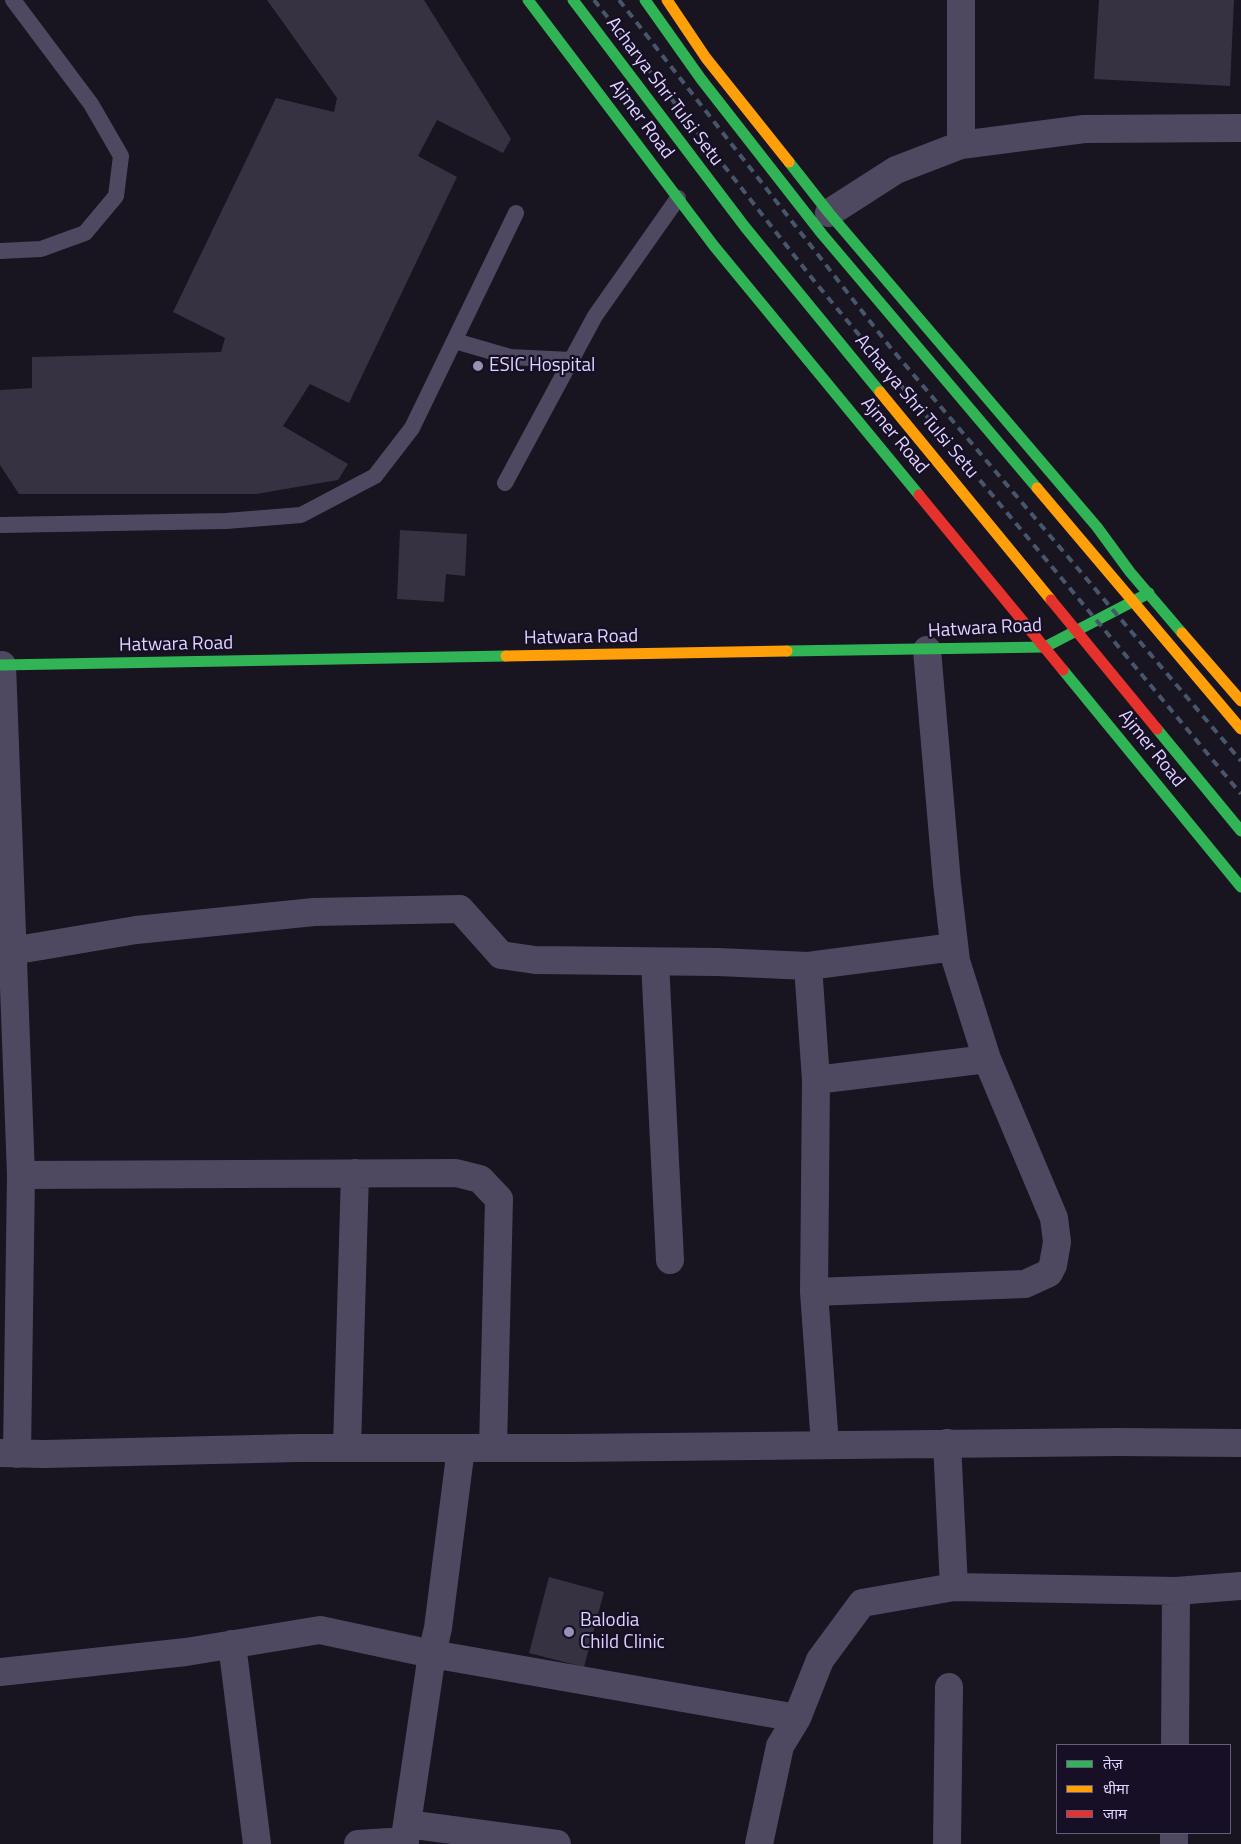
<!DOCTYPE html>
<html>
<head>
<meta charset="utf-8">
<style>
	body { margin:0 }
	#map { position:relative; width:1241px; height:1844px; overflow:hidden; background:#181420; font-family:"Titillium Web","Noto Sans Devanagari",sans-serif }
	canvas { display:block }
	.legend { position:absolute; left:1056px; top:1744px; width:175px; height:90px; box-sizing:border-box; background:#160f25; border:1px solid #665e7c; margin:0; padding:6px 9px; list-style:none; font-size:15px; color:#dfd4fe }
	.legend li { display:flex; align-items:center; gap:10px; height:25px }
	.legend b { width:25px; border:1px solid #665e7c }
</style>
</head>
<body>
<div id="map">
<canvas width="1241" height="1844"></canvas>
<ul class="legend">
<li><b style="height:6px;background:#30b455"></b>तेज़</li>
<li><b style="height:6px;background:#ff9f0a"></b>धीमा</li>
<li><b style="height:6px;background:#e5322d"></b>जाम</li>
</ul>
</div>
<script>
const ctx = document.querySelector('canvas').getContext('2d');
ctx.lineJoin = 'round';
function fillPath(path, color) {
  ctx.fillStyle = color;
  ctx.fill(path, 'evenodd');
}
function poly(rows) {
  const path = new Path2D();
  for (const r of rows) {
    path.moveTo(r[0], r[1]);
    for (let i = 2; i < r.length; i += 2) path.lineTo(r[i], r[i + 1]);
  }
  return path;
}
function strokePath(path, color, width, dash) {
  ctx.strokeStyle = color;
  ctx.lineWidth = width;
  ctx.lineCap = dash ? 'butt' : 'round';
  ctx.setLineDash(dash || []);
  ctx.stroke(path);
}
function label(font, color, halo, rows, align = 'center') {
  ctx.font = font + ' "Titillium Web",sans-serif';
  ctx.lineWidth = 4.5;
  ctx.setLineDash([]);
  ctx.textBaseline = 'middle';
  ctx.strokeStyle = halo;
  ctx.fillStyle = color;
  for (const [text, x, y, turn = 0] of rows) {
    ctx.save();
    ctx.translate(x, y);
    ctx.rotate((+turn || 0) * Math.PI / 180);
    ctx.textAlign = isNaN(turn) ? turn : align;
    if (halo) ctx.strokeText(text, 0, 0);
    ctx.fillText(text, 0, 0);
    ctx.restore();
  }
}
const building = poly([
	[267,0,424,0,511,139,503,153,437,120,418,156,457,177,349,403,310,384,283,426,348,464,338,480,256,494,19,494,0,465,0,390,32,388,32,357,221,352,225,338,173,312,276,98,334,112,337,98],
	[1099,0,1234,0,1230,86,1094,79],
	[400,530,467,534,465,576,446,574,444,602,397,599],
	[549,1577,604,1592,584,1667,529,1653]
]);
const lane = poly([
	[0,251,41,249,85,233,116,196,121,156,91,104,13,0],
	[455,341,510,357,571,360],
	[505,483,595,316,678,198],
	[0,525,226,521,301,515,375,476,412,428,516,213]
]);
const street = poly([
	[961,0,961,145],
	[829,213,896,170,961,145,1084,129,1241,128],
	[2,665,21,1175],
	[0,953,136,930,314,912,460,909,501,955,535,960,718,962,808,966],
	[655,962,670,1260],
	[816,1080,987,1059],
	[814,1292,1025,1284,1049,1273,1053,1265,1057,1242,1054,1218,987,1059,956,961,947,883,927,650],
	[947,1443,954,1587],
	[825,1445,814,1292,816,1080,808,966,954,947],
	[347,1448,355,1173],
	[0,1453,44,1454,298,1448,573,1448,1117,1442,1241,1443],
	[17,1454,21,1175,456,1173,480,1179,499,1199,493,1448],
	[1176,1591,1241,1586],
	[232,1644,257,1844],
	[0,1672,186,1652,320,1630,432,1654,797,1718],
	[407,1824,557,1844],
	[358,1844,405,1841],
	[404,1844,432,1654,438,1628,461,1448],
	[759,1844,780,1746,797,1718,820,1660,862,1603,954,1587,1176,1591,1175,1745],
	[947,1844,949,1687],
	[1174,1844,1174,1833]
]);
const fast = poly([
	[528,0,714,246,919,495],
	[789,162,829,213,1097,527,1130,572,1182,633],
	[787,651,1045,647,1149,593],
	[0,665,506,656],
	[1063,670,1241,887]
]);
const slow = poly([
	[667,0,706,58,789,162],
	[1182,633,1241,701],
	[506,656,787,651]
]);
const jam = poly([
	[919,495,1063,670]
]);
const rail = poly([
	[594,0,815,282,1241,794],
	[619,0,890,347,1241,761]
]);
const fastBridge = poly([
	[573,0,745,227,880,392],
	[645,0,701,79,822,234,1037,488],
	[1157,729,1241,831]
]);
const slowBridge = poly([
	[880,392,1051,600],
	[1037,488,1241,729]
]);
const jamBridge = poly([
	[1051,600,1157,729]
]);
const markers = [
	[478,366,6,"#9991b0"],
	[569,1632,6,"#9991b0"]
];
const streetNames = [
	["Acharya Shri Tulsi Setu",664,92,53],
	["Ajmer Road",641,120,53],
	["Acharya Shri Tulsi Setu",916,407,50],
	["Ajmer Road",894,436,50],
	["Hatwara Road",985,629,-3],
	["Hatwara Road",581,638,-1],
	["Hatwara Road",176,645,-1],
	["Ajmer Road",1151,749,51]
];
const poiNames = [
	["ESIC Hospital",489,366],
	["Balodia",580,1621],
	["Child Clinic",580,1643]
];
fillPath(building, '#373242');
strokePath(lane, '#4e4961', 16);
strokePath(street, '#4e4961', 28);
strokePath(fast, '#30b455', 11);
strokePath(slow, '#ff9f0a', 11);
strokePath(jam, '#e5322d', 11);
strokePath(rail, '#47566b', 4, [8, 6]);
strokePath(fastBridge, '#30b455', 11);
strokePath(slowBridge, '#ff9f0a', 11);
strokePath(jamBridge, '#e5322d', 11);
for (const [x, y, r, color] of markers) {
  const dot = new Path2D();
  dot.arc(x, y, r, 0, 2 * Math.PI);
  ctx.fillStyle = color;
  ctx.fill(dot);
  strokePath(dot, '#160f25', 2);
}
label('19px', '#dfd4fe', '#160f25', streetNames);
label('19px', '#dfd4fe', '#160f25', poiNames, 'left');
</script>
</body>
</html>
